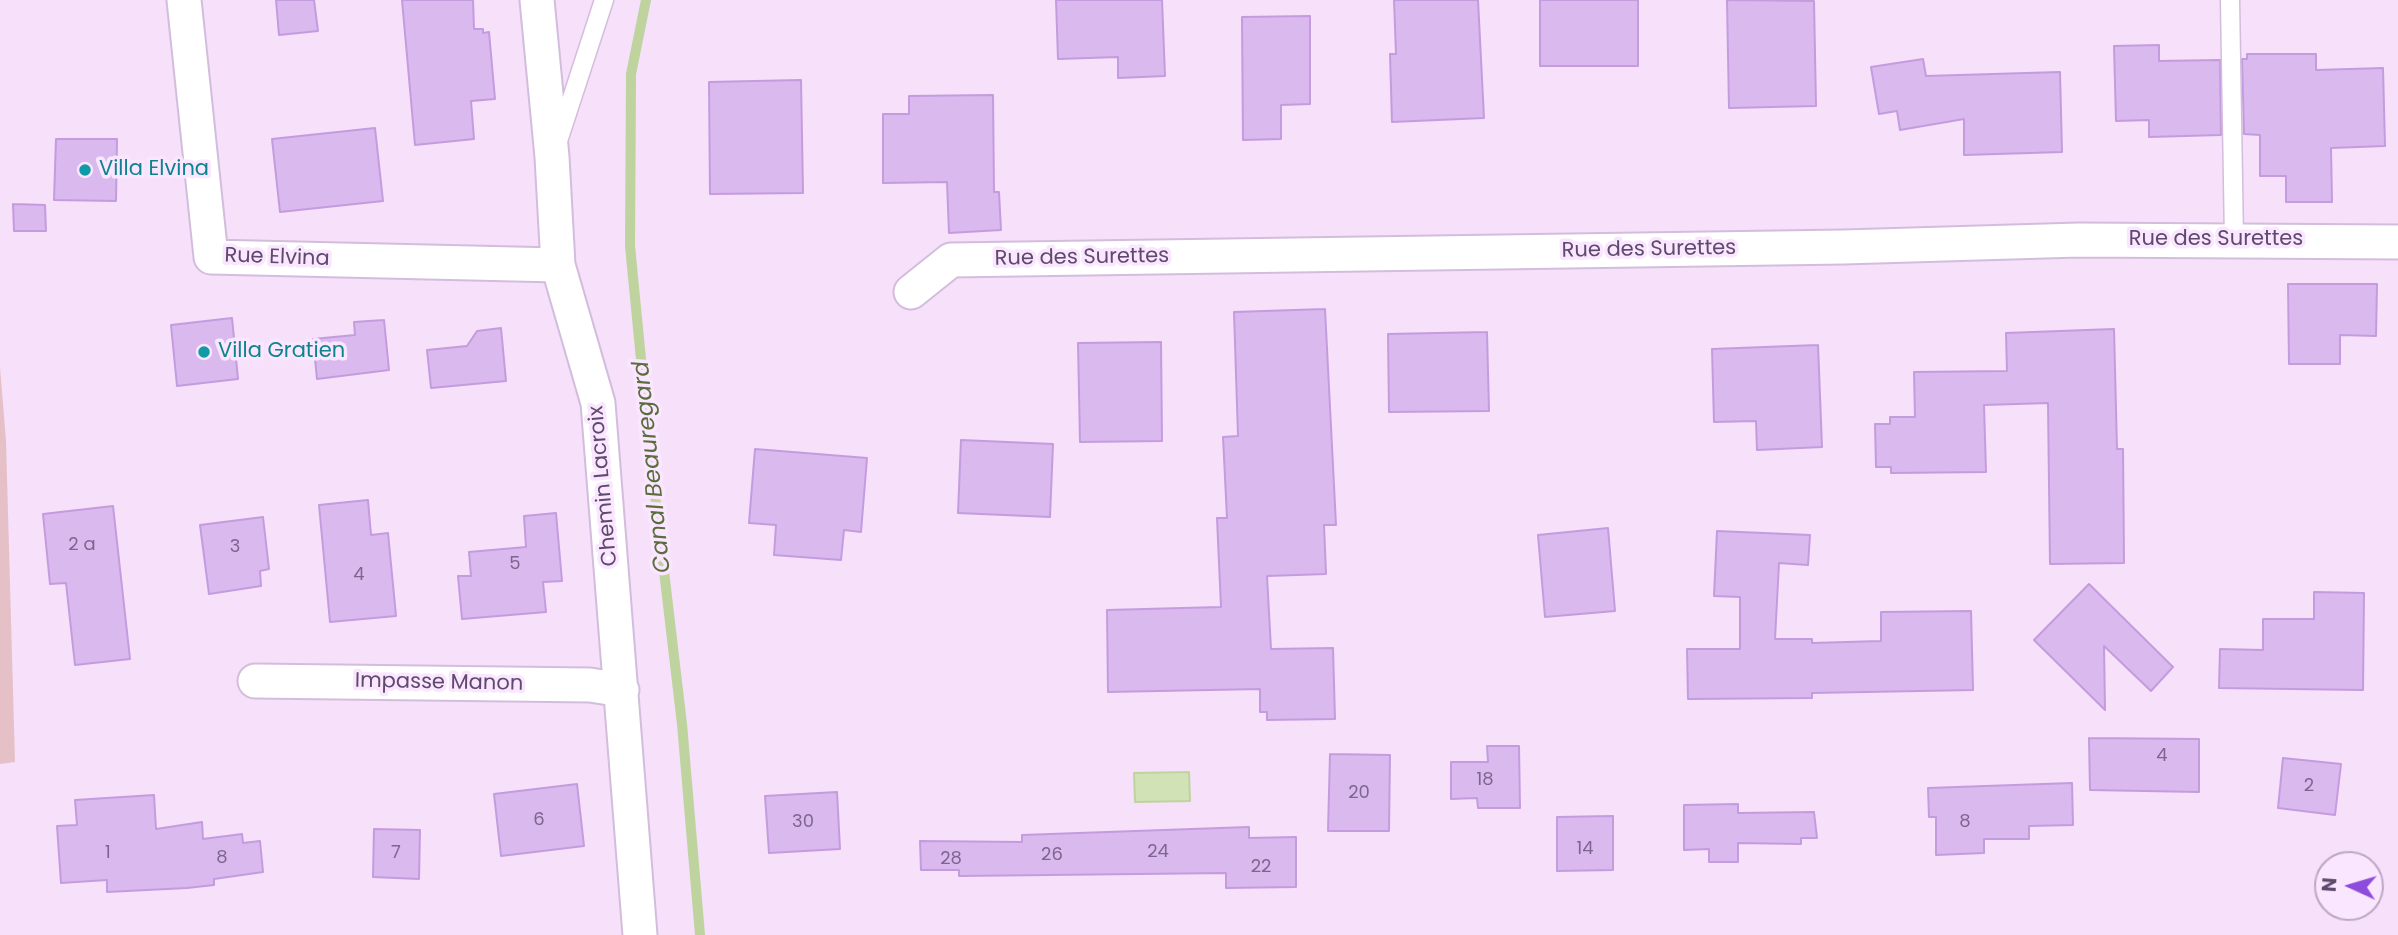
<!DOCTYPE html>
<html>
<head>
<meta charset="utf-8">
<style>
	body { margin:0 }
	#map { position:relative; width:2398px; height:935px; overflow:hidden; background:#f6e0fa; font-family:Poppins,sans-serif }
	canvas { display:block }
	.north { position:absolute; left:2314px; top:851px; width:70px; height:70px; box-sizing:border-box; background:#fae6fe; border:2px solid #bca7c5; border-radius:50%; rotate:274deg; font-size:19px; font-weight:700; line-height:28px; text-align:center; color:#5f496f }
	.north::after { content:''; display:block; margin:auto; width:24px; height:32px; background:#8e4cdd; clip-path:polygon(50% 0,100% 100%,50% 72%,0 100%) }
</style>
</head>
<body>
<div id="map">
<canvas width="2398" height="935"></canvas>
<div class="north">N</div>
</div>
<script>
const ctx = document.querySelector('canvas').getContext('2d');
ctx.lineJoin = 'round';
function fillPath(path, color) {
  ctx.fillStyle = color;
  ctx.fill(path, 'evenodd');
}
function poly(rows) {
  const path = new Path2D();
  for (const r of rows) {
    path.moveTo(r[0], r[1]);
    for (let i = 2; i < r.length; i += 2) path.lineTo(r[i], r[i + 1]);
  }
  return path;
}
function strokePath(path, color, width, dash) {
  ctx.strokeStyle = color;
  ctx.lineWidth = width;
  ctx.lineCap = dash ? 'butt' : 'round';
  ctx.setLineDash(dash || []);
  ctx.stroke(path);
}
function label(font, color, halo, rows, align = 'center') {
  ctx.font = font + ' Poppins,sans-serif';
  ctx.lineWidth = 7;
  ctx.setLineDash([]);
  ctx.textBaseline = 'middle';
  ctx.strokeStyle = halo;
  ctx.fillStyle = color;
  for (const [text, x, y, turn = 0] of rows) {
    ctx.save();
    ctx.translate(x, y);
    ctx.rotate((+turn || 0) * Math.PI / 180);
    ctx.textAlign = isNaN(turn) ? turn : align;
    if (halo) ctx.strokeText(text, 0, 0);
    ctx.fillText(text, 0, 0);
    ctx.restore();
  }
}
const green = poly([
	[0,367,6,441,15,762,0,764]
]);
const water = poly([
	[1189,772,1190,801,1135,802,1134,773,1189,772]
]);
const stream = poly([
	[646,0,631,74,630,246,650,452,682,724,700,935]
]);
const building = poly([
	[276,0,314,0,318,31,279,35,276,0],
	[402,0,473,0,474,29,483,29,483,33,489,32,495,99,471,101,474,139,415,145,402,0],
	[1056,0,1162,0,1165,76,1118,78,1118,57,1058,59,1056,0],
	[1394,0,1478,0,1484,118,1392,122,1390,54,1396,54,1394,0],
	[1540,0,1638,0,1638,66,1540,66,1540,0],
	[1727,0,1814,1,1816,106,1729,108,1727,0],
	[1310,16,1310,104,1281,105,1281,139,1243,140,1242,17,1310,16],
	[2159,45,2159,61,2220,60,2221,135,2149,137,2149,120,2116,121,2114,46,2159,45],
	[2247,54,2316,54,2316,70,2383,68,2385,146,2331,148,2332,202,2286,202,2286,176,2260,176,2260,135,2244,134,2242,59,2247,59,2247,54],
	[1923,59,1926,76,2060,72,2062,152,1964,155,1964,119,1900,130,1897,111,1879,114,1871,67,1923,59],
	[801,80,803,193,710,194,709,82,801,80],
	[993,95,994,192,999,192,1001,230,949,233,947,182,883,183,883,114,909,114,909,96,993,95],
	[375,128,383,201,280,212,272,139,375,128],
	[56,139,117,139,116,201,54,200,56,139],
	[13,204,45,205,46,231,14,231,13,204],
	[2288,284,2377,284,2376,336,2340,335,2340,364,2289,364,2288,284],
	[1325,309,1336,525,1324,525,1326,574,1267,576,1271,649,1333,648,1335,719,1267,720,1267,712,1260,712,1260,689,1108,692,1107,610,1221,607,1217,518,1227,518,1223,437,1238,436,1234,312,1325,309],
	[232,318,238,379,177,386,171,325,232,318],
	[384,320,389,370,317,379,313,339,355,335,354,322,384,320],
	[501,328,506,381,431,388,427,350,467,346,477,331,501,328],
	[2114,329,2117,449,2123,449,2124,563,2050,564,2048,403,1984,405,1986,472,1891,473,1891,467,1876,467,1875,424,1890,424,1890,417,1915,417,1914,372,2007,371,2006,333,2114,329],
	[1487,332,1489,411,1389,412,1388,334,1487,332],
	[1161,342,1162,441,1080,442,1078,343,1161,342],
	[1818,345,1822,447,1757,450,1756,421,1714,422,1712,349,1818,345],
	[961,440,1053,444,1050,517,958,513,961,440],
	[755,449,867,458,861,532,844,530,841,560,774,555,776,525,749,523,755,449],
	[368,500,371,535,388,533,396,616,330,622,319,505,368,500],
	[113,506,130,659,75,665,66,583,50,584,43,514,113,506],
	[556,513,562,581,543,582,546,612,462,619,458,576,471,576,469,552,526,547,524,516,556,513],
	[263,517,269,569,260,571,261,586,209,594,200,525,263,517],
	[1608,528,1615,611,1545,617,1538,535,1608,528],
	[1717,531,1810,535,1808,565,1779,563,1775,639,1812,639,1812,643,1881,641,1881,612,1971,611,1973,690,1812,693,1812,698,1688,699,1687,649,1740,649,1740,597,1714,596,1717,531],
	[2089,584,2173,667,2151,691,2104,646,2105,710,2034,640,2089,584],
	[2314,592,2364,593,2363,690,2219,688,2220,649,2263,650,2263,619,2314,619,2314,592],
	[2089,738,2199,739,2199,792,2090,790,2089,738],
	[1487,746,1519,746,1520,808,1478,808,1477,798,1451,799,1451,762,1488,762,1487,746],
	[1330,754,1390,755,1389,831,1328,831,1330,754],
	[2283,758,2341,764,2335,815,2278,808,2283,758],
	[2072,783,2073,825,2029,826,2029,839,1984,839,1984,853,1936,855,1936,817,1929,817,1928,788,2072,783],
	[577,784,584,846,501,856,494,794,577,784],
	[837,792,840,849,769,853,765,796,837,792],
	[154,795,156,829,202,822,203,839,242,834,243,843,260,841,263,872,214,879,214,885,187,888,107,892,107,880,61,883,57,826,77,825,75,800,154,795],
	[1738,804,1738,813,1814,812,1817,838,1801,838,1801,844,1738,843,1738,862,1709,862,1709,849,1684,850,1684,805,1738,804],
	[1613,816,1613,870,1557,871,1557,817,1613,816],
	[1249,827,1249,838,1296,837,1296,887,1226,888,1226,873,959,876,959,870,921,870,920,841,1022,842,1022,835,1249,827],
	[374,829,420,830,419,879,373,877,374,829]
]);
const service = poly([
	[2230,0,2234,240],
	[558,141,604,0]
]);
const minor = poly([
	[184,0,211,257,558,265],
	[537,0,552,157,558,265,598,403,640,935],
	[911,292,951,260,1844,247,2079,240,2398,242],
	[255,681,590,685,622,690]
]);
const markers = [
	[85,170,7,"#0f9aa8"],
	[204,352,7,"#0f9aa8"]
];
const numberNames = [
	["2 a",82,545],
	["3",235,547],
	["5",515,564],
	["4",359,575],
	["4",2162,756],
	["18",1485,780],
	["2",2309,786],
	["20",1359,793],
	["6",539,820],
	["30",803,822],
	["8",1965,822],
	["14",1585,849],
	["24",1158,852],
	["1",108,853],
	["7",396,853],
	["26",1052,855],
	["8",222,858],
	["28",951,859],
	["22",1261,867]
];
const cultureNames = [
	["Villa Elvina",99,170],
	["Villa Gratien",218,352]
];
const streetNames = [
	["Rue des Surettes",2216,240],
	["Rue des Surettes",1649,250,-1],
	["Rue Elvina",277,258,2],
	["Rue des Surettes",1082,258,-1],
	["Chemin Lacroix",604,486,-95],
	["Impasse Manon",439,683,1]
];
const waterNames = [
	["Canal Beauregard",653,467,-96]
];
fillPath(green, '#e6c0c7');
fillPath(water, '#d2e2b7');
strokePath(water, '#bed39e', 2);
strokePath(stream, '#bed39e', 10);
fillPath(building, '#dabaee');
strokePath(building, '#c59bdf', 2);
strokePath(service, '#d3bddd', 21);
strokePath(minor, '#d3bddd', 37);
strokePath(service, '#fff', 18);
strokePath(minor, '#fff', 33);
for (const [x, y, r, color] of markers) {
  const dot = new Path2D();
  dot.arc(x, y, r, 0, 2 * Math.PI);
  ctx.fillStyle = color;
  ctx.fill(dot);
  strokePath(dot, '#fae6fe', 2.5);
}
label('18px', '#7e658f', null, numberNames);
label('21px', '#0d838f', '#fae6fe', cultureNames, 'left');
label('21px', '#5f496f', '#fae6fe', streetNames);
label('italic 23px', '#5a6d3c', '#fae6fe', waterNames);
</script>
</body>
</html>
